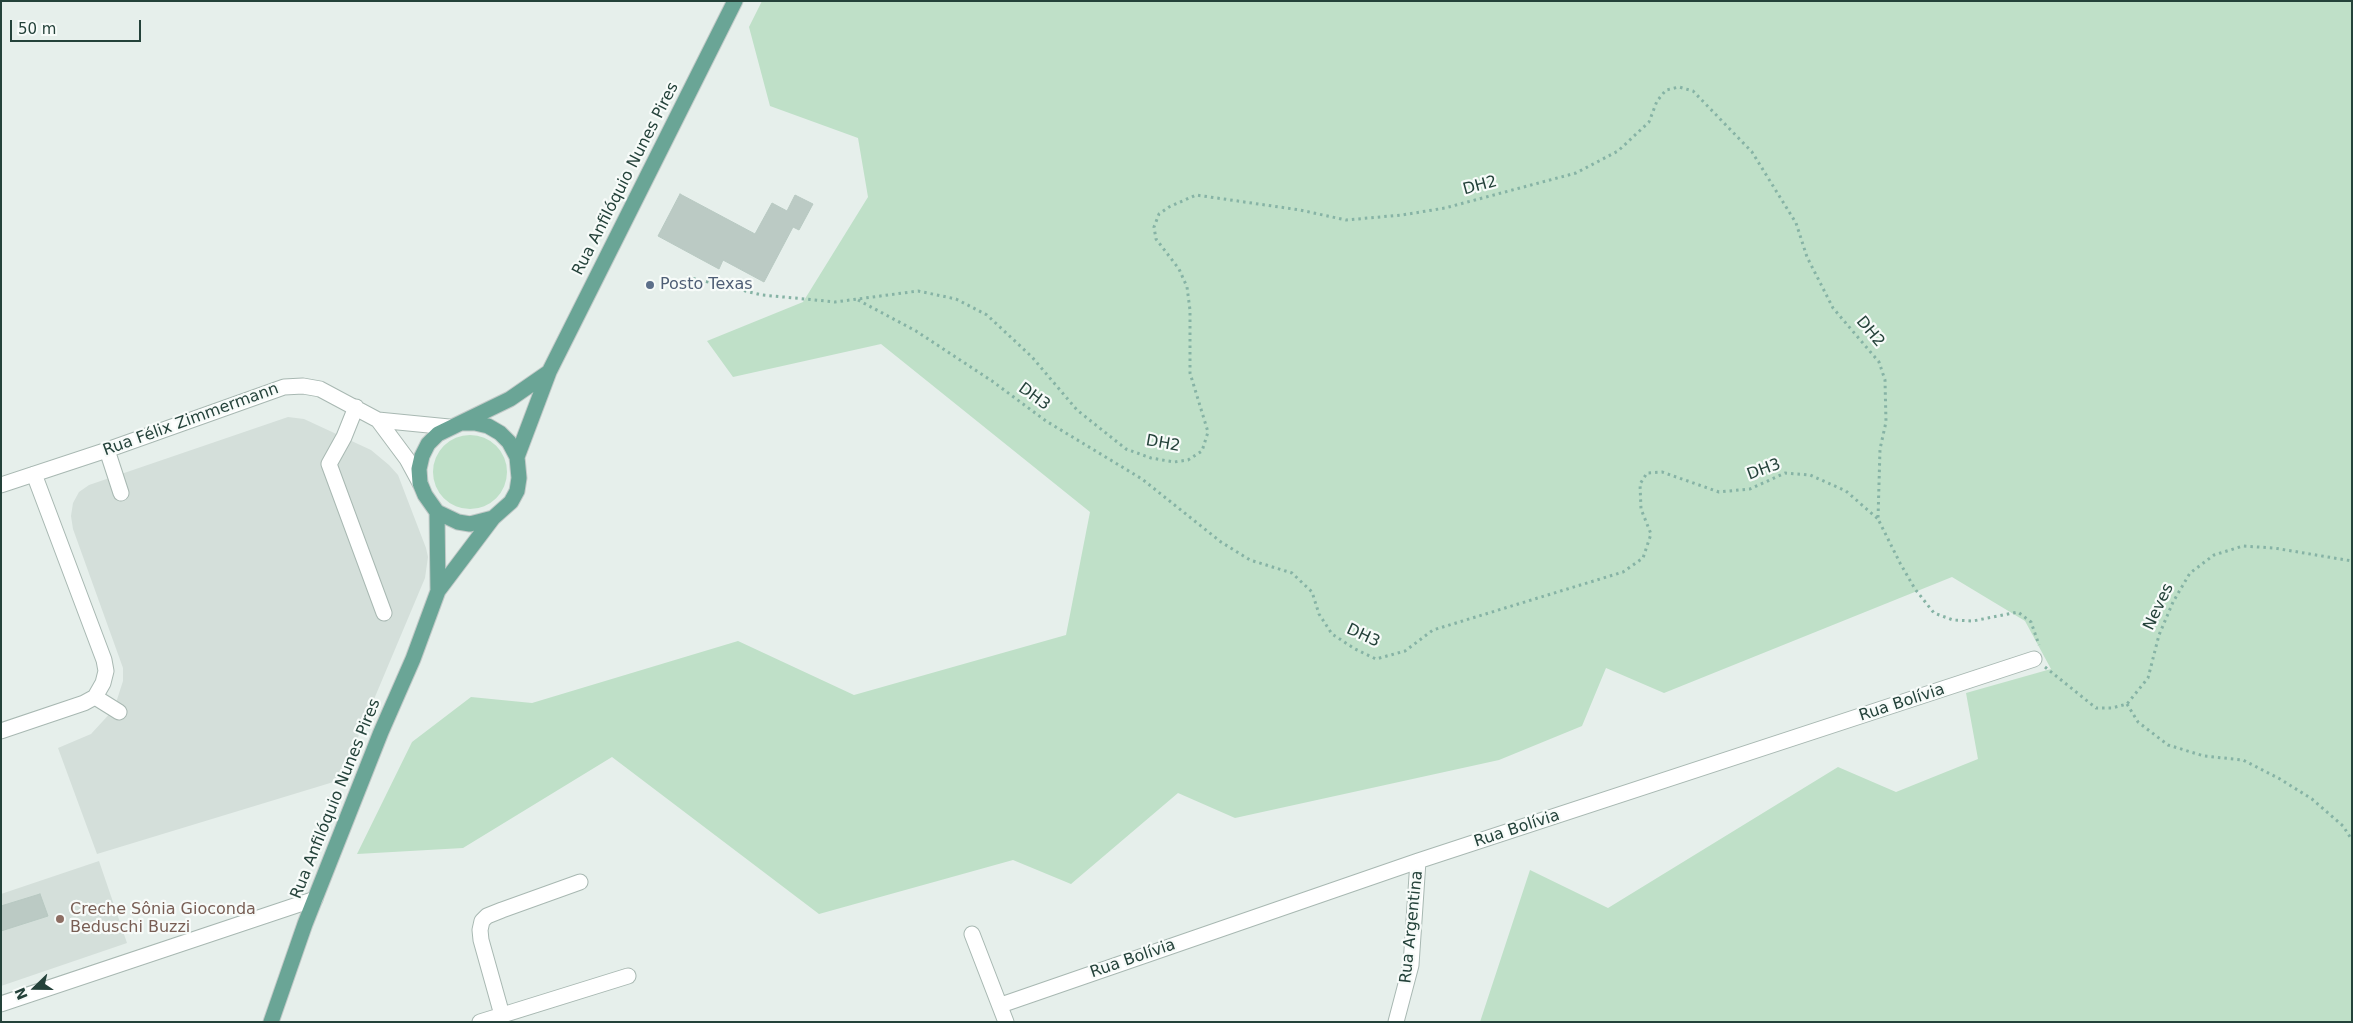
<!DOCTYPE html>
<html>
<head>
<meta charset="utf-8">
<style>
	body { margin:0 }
	#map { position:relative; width:2353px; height:1023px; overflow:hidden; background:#e6efeb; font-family:"DejaVu Sans",sans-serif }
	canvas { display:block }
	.frame { position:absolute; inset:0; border:2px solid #24423a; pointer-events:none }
	.north { position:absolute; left:10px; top:963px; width:50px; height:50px; -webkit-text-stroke:4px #f7fbf9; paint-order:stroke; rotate:248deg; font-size:14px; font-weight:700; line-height:20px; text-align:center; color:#24423a }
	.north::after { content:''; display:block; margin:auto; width:18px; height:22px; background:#24423a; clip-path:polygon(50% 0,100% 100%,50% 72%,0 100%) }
	.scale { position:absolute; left:10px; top:20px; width:131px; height:22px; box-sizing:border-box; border:2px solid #24423a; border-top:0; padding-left:6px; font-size:15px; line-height:18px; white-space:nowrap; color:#24423a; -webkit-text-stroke:4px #f7fbf9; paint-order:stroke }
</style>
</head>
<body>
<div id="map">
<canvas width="2353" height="1023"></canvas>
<div class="frame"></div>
<div class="north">N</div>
<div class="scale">50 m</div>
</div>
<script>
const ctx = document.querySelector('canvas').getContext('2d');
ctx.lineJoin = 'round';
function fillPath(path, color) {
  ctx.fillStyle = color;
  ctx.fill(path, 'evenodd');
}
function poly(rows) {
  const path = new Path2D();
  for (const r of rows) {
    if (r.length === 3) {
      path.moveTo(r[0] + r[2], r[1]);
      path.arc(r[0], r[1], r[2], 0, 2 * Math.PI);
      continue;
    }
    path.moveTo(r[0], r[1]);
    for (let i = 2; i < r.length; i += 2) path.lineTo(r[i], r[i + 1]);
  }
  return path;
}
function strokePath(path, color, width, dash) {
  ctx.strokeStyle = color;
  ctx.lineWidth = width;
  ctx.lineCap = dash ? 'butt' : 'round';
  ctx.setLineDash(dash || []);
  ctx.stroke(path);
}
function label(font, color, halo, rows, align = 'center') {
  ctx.font = font + ' "DejaVu Sans",sans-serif';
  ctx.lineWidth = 4.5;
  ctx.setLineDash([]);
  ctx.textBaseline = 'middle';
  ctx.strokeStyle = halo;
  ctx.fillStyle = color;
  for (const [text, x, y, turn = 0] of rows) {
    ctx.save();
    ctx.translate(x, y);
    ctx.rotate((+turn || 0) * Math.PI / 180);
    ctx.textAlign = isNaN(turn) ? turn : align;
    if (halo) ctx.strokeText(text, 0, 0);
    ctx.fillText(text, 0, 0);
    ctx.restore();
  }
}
const built = poly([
	[288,417,304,419,371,450,389,465,398,475,426,548,428,557,425,578,340,780,97,854,58,748,91,734,114,709,123,681,123,668,73,529,71,516,73,503,79,492,89,485],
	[99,861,127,943,1,986,1,894]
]);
const green = poly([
	[762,1,2352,1,2352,1022,1480,1022,1530,870,1608,908,1838,767,1896,792,1978,759,1966,693,2051,669,2025,621,1952,577,1664,693,1606,668,1582,726,1499,760,1235,818,1178,793,1071,884,1013,860,819,914,612,757,463,848,357,854,412,742,471,697,532,703,738,641,854,695,1066,635,1090,512,881,344,733,377,707,341,803,302,868,197,858,138,770,106,749,27],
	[470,472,37]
]);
const building = poly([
	[680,194,755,234,772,203,787,211,795,195,813,204,799,230,793,227,764,282,723,260,719,269,658,236,680,194],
	[40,894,48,916,1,931,1,906,40,894]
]);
const path = poly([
	[687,277,762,295,805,299,835,302,918,291,956,299,987,315,1032,357,1077,410,1126,449,1151,458,1174,462,1188,460,1202,451,1208,432,1190,373,1190,310,1187,287,1179,269,1156,239,1154,227,1159,214,1169,207,1196,195,1300,210,1346,220,1402,215,1445,208,1576,173,1618,151,1649,122,1657,101,1666,90,1679,87,1693,91,1752,152,1796,223,1807,257,1833,308,1879,362,1885,380,1886,422,1880,449,1878,519,1900,563,1915,589,1934,613,1953,620,1973,621,2018,612,2031,622,2039,645],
	[858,300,916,331,992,381,1046,421,1142,479,1221,542,1250,560,1292,573,1312,592,1319,614,1332,634,1355,649,1376,659,1405,651,1433,630,1623,572,1643,558,1651,534,1641,509,1640,484,1647,473,1662,472,1719,492,1750,489,1785,473,1810,475,1846,491,1878,519],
	[2045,667,2096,708,2112,708,2127,704,2148,678,2159,635,2173,602,2190,573,2214,555,2243,546,2274,548,2352,561],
	[2127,704,2138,722,2168,745,2204,756,2243,760,2280,779,2312,799,2343,826,2352,840]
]);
const minor = poly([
	[356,407,344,437,329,464,384,613],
	[378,420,407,459,420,483],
	[107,450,121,493],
	[1,485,107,450,284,387,303,386,320,389,378,420,449,427],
	[95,697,119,712],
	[1,731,84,703,95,697,103,683,106,671,104,660,34,474],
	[972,934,1006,1022],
	[1,1004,315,899],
	[1001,1005,1418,861,2034,659],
	[502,1015,481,940,480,930,482,921,487,916,502,910,580,882],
	[480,1022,628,976],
	[1396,1022,1411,965,1418,861]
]);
const major = poly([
	[463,423,475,423,488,426,500,433,509,442,517,457],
	[437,512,438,591],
	[493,518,470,524,458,522,437,512,425,495,420,483,419,469,422,456,428,444,438,434,510,399,549,372],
	[271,1022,305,924,381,732,413,659,438,591,493,518,511,502,517,491,519,478,517,457,549,372,735,1]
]);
const markers = [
	[650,285,5,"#5c6f8a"],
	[60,919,5,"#8d6e63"]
];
const streetNames = [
	["Rua Anfilóquio Nunes Pires",626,179,-63],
	["DH2",1480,186,-15],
	["DH2",1870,332,50],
	["DH3",1034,397,36],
	["Rua Félix Zimmermann",191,420,-20],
	["DH2",1163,444,10],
	["DH3",1764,470,-20],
	["Neves",2159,607,-65],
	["DH3",1363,636,25],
	["Rua Bolívia",1902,703,-18],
	["Rua Anfilóquio Nunes Pires",336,799,-68],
	["Rua Bolívia",1517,829,-18],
	["Rua Argentina",1412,927,-84],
	["Rua Bolívia",1133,959,-19]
];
const serviceNames = [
	["Posto Texas",660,285]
];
const educationNames = [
	["Creche Sônia Gioconda",70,910],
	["Beduschi Buzzi",70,928]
];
fillPath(built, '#d4dfda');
fillPath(green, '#bfe0c8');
fillPath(building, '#bbcac4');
strokePath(building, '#b8c9c2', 1);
strokePath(minor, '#a8b8b2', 17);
strokePath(major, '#c2cac8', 17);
strokePath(path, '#86b3a5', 3, [2.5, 4]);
strokePath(minor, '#fff', 15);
strokePath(major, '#6aa596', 15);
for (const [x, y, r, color] of markers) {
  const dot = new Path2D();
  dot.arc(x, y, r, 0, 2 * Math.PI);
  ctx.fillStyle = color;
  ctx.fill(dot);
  strokePath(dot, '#f7fbf9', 2);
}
label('16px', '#24423a', '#f7fbf9', streetNames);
label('16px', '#4e5e75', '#f7fbf9', serviceNames, 'left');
label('16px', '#785e54', '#f7fbf9', educationNames, 'left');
</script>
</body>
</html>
